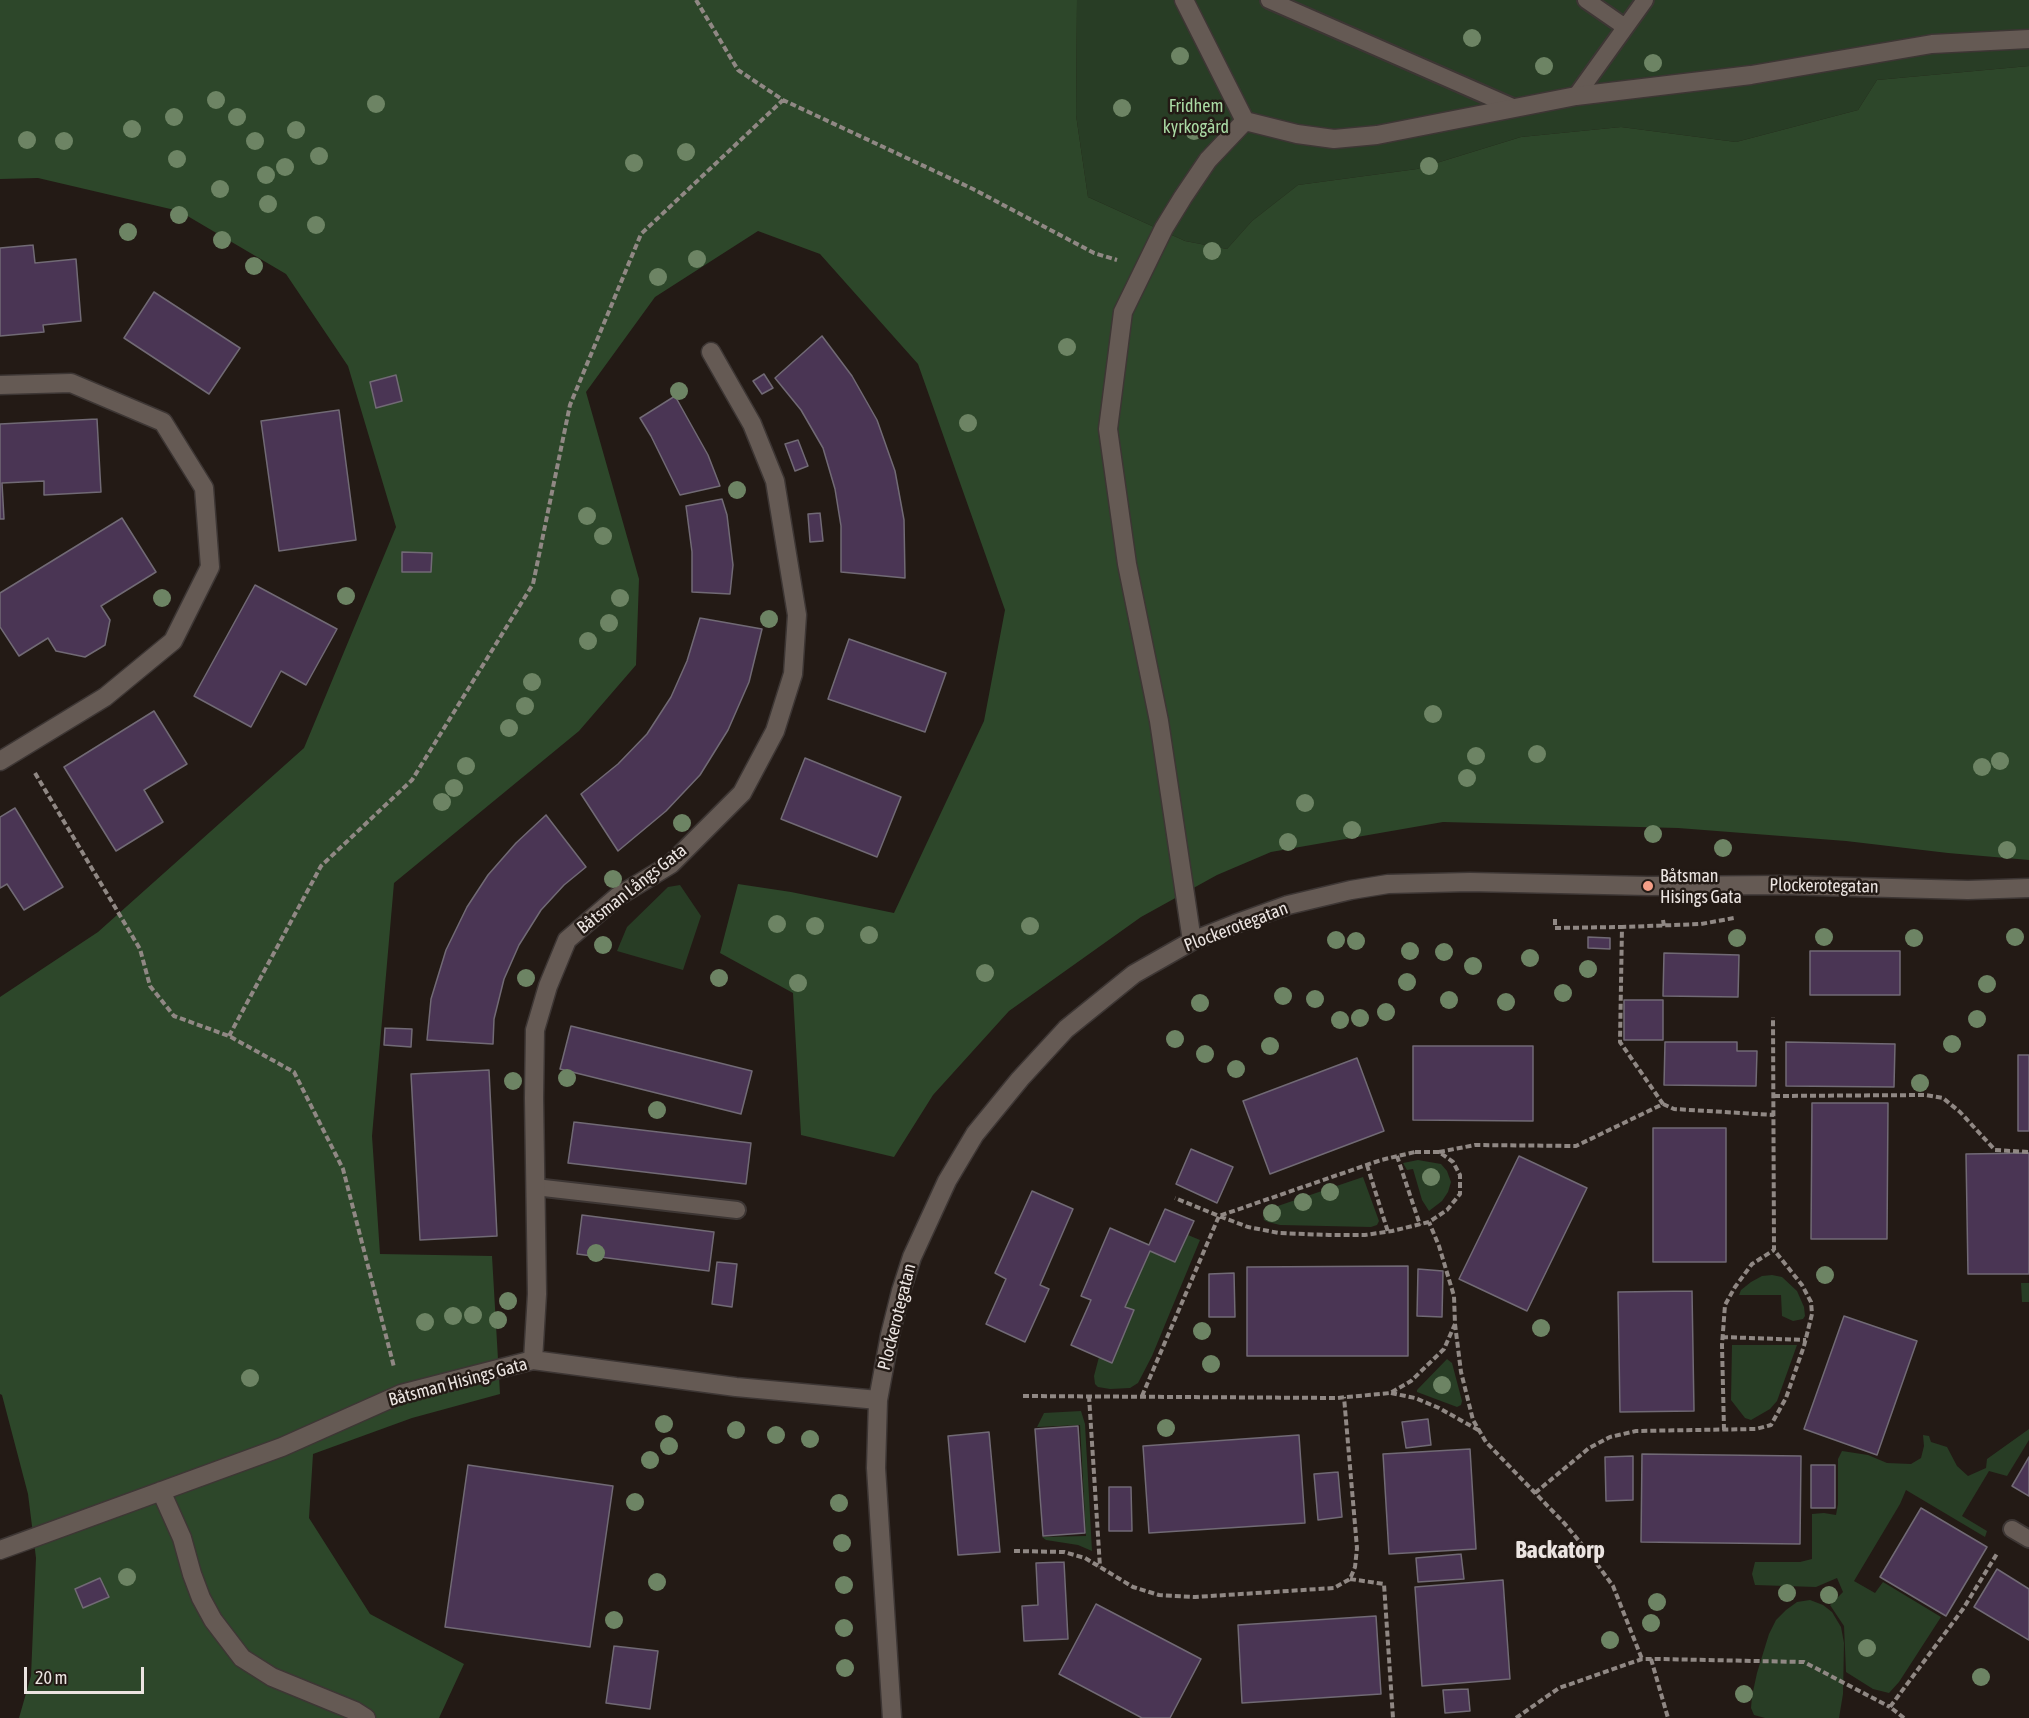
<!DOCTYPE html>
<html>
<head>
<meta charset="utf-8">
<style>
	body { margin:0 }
	#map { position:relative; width:2029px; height:1718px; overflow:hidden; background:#231a15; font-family:"Asap Condensed",sans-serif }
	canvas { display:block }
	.scale { position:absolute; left:24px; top:1667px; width:120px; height:27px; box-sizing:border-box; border:3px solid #ebe4e1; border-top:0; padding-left:8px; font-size:18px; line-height:21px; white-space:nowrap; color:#ebe4e1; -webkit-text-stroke:4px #231a15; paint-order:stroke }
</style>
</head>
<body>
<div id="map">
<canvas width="2029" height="1718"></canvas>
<div class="scale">20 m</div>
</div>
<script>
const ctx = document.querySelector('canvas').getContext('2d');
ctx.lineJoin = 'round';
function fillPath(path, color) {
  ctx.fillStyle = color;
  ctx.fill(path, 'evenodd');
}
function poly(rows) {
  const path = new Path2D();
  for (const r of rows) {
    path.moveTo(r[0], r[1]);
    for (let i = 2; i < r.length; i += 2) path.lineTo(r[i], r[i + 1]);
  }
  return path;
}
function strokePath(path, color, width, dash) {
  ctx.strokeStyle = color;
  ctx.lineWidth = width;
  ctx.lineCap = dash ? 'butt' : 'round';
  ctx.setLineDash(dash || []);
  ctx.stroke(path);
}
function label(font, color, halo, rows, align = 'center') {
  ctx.font = font + ' "Asap Condensed",sans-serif';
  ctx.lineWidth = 5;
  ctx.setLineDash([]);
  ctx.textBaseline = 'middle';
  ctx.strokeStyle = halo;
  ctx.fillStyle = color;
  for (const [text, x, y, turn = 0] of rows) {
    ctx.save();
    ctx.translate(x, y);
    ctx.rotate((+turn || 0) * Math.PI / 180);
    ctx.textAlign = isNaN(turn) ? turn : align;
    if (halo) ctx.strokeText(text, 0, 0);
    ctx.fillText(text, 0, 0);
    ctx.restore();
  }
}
const green = poly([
	[1077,0,2029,0,2029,66,1877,80,1858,110,1736,142,1621,127,1521,137,1417,169,1298,185,1252,221,1227,249,1185,241,1088,197,1076,115],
	[680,885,701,916,683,970,617,951,627,927,668,887],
	[1418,1160,1441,1164,1447,1171,1451,1182,1448,1192,1442,1201,1429,1211,1422,1200,1413,1169,1407,1170,1403,1163],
	[1363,1177,1379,1221,1377,1225,1371,1227,1280,1225,1268,1222,1264,1220,1263,1214,1266,1210],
	[1188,1235,1200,1240,1152,1356,1138,1383,1130,1388,1110,1389,1098,1387,1095,1384,1094,1376,1099,1357,1112,1362,1134,1311,1125,1307,1150,1251,1175,1262],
	[1772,1275,1782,1277,1797,1291,1804,1307,1805,1316,1803,1319,1793,1321,1782,1316,1781,1295,1739,1295,1741,1290,1751,1282,1762,1276],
	[2021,1283,2029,1283,2029,1302,2022,1302],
	[1732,1345,1797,1345,1777,1401,1770,1409,1751,1420,1745,1418,1731,1400],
	[1447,1359,1452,1363,1462,1401,1461,1405,1457,1407,1417,1392,1417,1390],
	[1081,1411,1085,1424,1092,1551,1078,1545,1046,1540,1042,1537,1086,1536,1080,1425,1037,1427,1044,1413],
	[2029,1429,2029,1440,2007,1476,1989,1471,1962,1516,1987,1531,1985,1537,1906,1490,1900,1504,1854,1581,1875,1593,1883,1582,1941,1617,1899,1682,1889,1693,1873,1689,1846,1672,1844,1626,1830,1605,1843,1592,1837,1578,1816,1587,1755,1585,1752,1574,1755,1562,1800,1562,1812,1559,1812,1514,1824,1513,1836,1515,1838,1504,1838,1459,1842,1451,1868,1455,1887,1463,1911,1464,1921,1458,1924,1446,1923,1435,1929,1436,1931,1442,1947,1447,1957,1466,1968,1476,1986,1468,1987,1459],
	[1810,1600,1823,1605,1832,1612,1841,1627,1844,1643,1843,1694,1839,1718,1765,1718,1754,1715,1751,1708,1752,1696,1757,1673,1769,1634,1776,1620,1786,1610,1797,1602]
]);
const forest = poly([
	[0,0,1077,0,1076,115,1088,197,1185,241,1227,249,1252,221,1298,185,1417,169,1521,137,1621,127,1736,142,1858,110,1877,80,2029,66,2029,860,1948,853,1846,841,1678,828,1443,822,1271,852,1217,875,1141,917,1009,1011,933,1095,894,1157,801,1135,793,993,720,953,738,884,791,892,894,913,984,721,1005,610,918,364,820,254,758,231,655,297,586,392,639,579,636,665,579,731,394,883,372,1136,380,1254,492,1256,500,1394,412,1418,313,1454,309,1518,370,1614,464,1664,439,1718,19,1718,31,1676,36,1558,28,1494,2,1395,0,1394,0,997,98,932,304,748,396,527,348,366,286,274,179,211,38,178,0,179]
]);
const building = poly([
	[33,245,35,263,76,259,81,321,43,325,44,332,0,336,0,248,33,245],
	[154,292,240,348,209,394,124,338,154,292],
	[822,336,852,376,877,420,895,471,904,520,905,578,841,572,841,526,835,489,823,448,801,410,775,378,822,336],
	[764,374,773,388,762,394,753,381,764,374],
	[396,375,402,401,376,408,370,382,396,375],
	[675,396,708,455,720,486,680,495,651,436,640,418,675,396],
	[339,410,356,540,279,551,261,421,339,410],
	[97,419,101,492,44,495,44,481,2,483,4,519,0,519,0,424,97,419],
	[798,440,808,466,795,471,785,444,798,440],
	[722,499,727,515,733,565,730,594,692,592,692,552,686,506,722,499],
	[820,513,823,541,810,542,808,514,820,513],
	[122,518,156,572,101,606,110,620,105,645,85,657,56,651,48,638,19,656,0,627,0,593,122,518],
	[402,552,432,553,431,572,402,572,402,552],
	[255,585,337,629,306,685,281,671,251,727,194,696,255,585],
	[700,618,762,629,749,682,728,730,700,775,666,811,618,851,581,794,618,764,647,734,671,697,687,661,700,618],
	[849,639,946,673,925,732,828,699,849,639],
	[154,711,187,764,144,790,163,822,116,851,64,767,154,711],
	[805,758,901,797,877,857,781,819,805,758],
	[15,808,63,887,24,910,7,884,0,888,0,817,15,808],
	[546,815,586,867,564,885,541,910,519,945,504,979,494,1019,493,1044,427,1040,431,999,446,950,467,907,488,875,516,843,546,815],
	[1588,937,1610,938,1610,949,1588,948,1588,937],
	[1810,951,1900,951,1900,995,1810,995,1810,951],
	[1664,953,1739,955,1738,997,1663,996,1664,953],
	[1624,1000,1663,1000,1663,1040,1624,1040,1624,1000],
	[571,1026,752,1071,741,1114,560,1069,571,1026],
	[385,1028,412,1029,411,1047,384,1045,385,1028],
	[1665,1042,1737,1042,1737,1051,1757,1051,1756,1086,1664,1085,1665,1042],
	[1786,1042,1895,1044,1894,1087,1786,1086,1786,1042],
	[1413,1046,1533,1046,1533,1121,1413,1120,1413,1046],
	[2018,1055,2029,1055,2029,1131,2018,1131,2018,1055],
	[1357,1058,1384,1131,1270,1174,1243,1101,1357,1058],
	[489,1070,497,1236,420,1240,411,1074,489,1070],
	[1812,1103,1888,1103,1887,1239,1811,1239,1812,1103],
	[574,1122,751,1143,746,1184,568,1163,574,1122],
	[1653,1128,1726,1128,1726,1262,1653,1262,1653,1128],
	[1191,1149,1233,1167,1217,1203,1176,1184,1191,1149],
	[2029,1153,2029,1274,1968,1274,1966,1154,2029,1153],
	[1519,1156,1587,1188,1527,1311,1459,1279,1519,1156],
	[1032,1191,1073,1209,1040,1285,1049,1289,1025,1342,986,1324,1006,1279,995,1273,1032,1191],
	[1165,1209,1194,1221,1175,1262,1150,1251,1125,1307,1134,1310,1112,1363,1071,1345,1091,1300,1081,1296,1110,1228,1149,1245,1165,1209],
	[582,1215,714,1232,709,1271,577,1254,582,1215],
	[717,1262,737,1264,732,1307,712,1304,717,1262],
	[1408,1266,1408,1356,1247,1356,1247,1267,1408,1266],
	[1418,1269,1443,1271,1442,1317,1417,1316,1418,1269],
	[1234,1273,1235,1317,1209,1317,1209,1274,1234,1273],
	[1692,1291,1694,1411,1620,1412,1618,1292,1692,1291],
	[1844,1316,1917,1341,1877,1455,1804,1429,1844,1316],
	[1428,1419,1431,1445,1406,1448,1402,1422,1428,1419],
	[1078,1426,1085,1533,1043,1536,1035,1429,1078,1426],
	[989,1432,1000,1552,958,1555,948,1436,989,1432],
	[1299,1435,1305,1523,1149,1533,1143,1446,1299,1435],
	[1470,1449,1476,1549,1389,1554,1383,1454,1470,1449],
	[1642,1454,1801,1456,1800,1544,1641,1542,1642,1454],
	[1633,1456,1633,1500,1606,1501,1605,1457,1633,1456],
	[2029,1457,2029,1496,2012,1486,2029,1457],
	[468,1465,613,1486,590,1647,445,1627,468,1465],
	[1811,1465,1835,1465,1835,1508,1811,1508,1811,1465],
	[1338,1472,1342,1517,1318,1520,1314,1474,1338,1472],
	[1109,1487,1131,1487,1132,1531,1109,1531,1109,1487],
	[1921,1508,1987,1547,1946,1616,1880,1577,1921,1508],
	[1461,1554,1464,1579,1418,1582,1416,1558,1461,1554],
	[1064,1562,1068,1639,1024,1641,1022,1606,1038,1605,1036,1563,1064,1562],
	[1997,1569,2029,1589,2029,1640,1974,1607,1997,1569],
	[100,1578,109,1597,83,1608,75,1589,100,1578],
	[1503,1580,1510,1679,1422,1686,1415,1587,1503,1580],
	[1096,1604,1201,1659,1170,1718,1142,1718,1059,1674,1096,1604],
	[1376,1616,1381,1694,1242,1703,1238,1625,1376,1616],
	[614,1646,658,1651,650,1709,606,1703,614,1646],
	[1468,1689,1470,1711,1445,1713,1443,1690,1468,1689]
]);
const path = poly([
	[696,0,738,70,783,100,973,189,1094,253,1117,260],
	[35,773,140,949,150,986,174,1016,229,1036,294,1072,343,1169,394,1367],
	[1555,919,1555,928,1622,927],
	[1663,920,1664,926],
	[229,1036,321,866,412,780,533,584,570,405,641,234,783,100],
	[1774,1096,1925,1095,1943,1098,1960,1112,1995,1150,2029,1152],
	[1663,1104,1674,1109,1774,1115],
	[1415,1152,1439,1152,1453,1162,1460,1175,1460,1194,1447,1210,1429,1222,1392,1231,1365,1235,1329,1235,1279,1233,1248,1227,1219,1216,1381,1160,1415,1152],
	[1439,1152,1475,1145,1576,1146,1663,1104,1620,1042,1622,927,1701,924,1734,918],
	[1397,1156,1420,1225],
	[1367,1165,1388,1232],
	[1455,1324,1461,1372,1473,1420,1486,1442,1565,1524,1589,1553,1613,1586,1642,1659],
	[1722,1337,1806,1340],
	[1391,1393,1415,1398,1439,1408,1480,1431],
	[1023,1396,1337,1398,1390,1393,1411,1381,1444,1349,1455,1324,1454,1296,1439,1246,1429,1222],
	[1089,1396,1100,1567],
	[1142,1396,1219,1216,1175,1198],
	[1724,1430,1722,1345,1725,1305,1735,1287,1752,1264,1774,1250],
	[1535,1493,1589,1448,1610,1437,1636,1431,1756,1429,1771,1425,1786,1398,1804,1346,1812,1314,1811,1302,1802,1285,1774,1250,1773,1017],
	[1014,1551,1064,1552,1085,1558,1133,1587,1159,1595,1195,1597,1334,1588,1350,1579,1355,1567,1357,1548,1344,1397],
	[1350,1579,1384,1584,1393,1718],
	[1651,1659,1668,1718],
	[1516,1718,1559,1688,1642,1659,1659,1659,1804,1662,1890,1707],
	[1904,1718,1890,1707,1963,1609,1998,1552]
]);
const lane = poly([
	[1269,0,1515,108],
	[1586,0,1625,27],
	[1576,96,1645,0],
	[535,1187,737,1210],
	[2012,1529,2029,1539]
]);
const street = poly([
	[1184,0,1245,121,1297,134,1334,139,1377,135,1576,96,1751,75,1932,44,2029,39],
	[0,385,71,383,163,422,204,488,210,567,173,641,105,697,0,761],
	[1192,941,1159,721,1127,564,1108,429,1123,312,1164,228,1183,197,1208,160,1245,121],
	[533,1360,537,1294,534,1098,535,1030,548,986,567,940,617,897,671,864,742,793,775,731,793,674,797,615,775,481,752,424,711,352],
	[161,1491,182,1538,192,1574,201,1598,213,1620,242,1658,272,1677,355,1711,366,1718],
	[0,1550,282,1447,401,1394,533,1360,736,1387,878,1400],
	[892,1718,876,1468,878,1400,890,1335,901,1291,912,1257,947,1181,975,1134,1020,1079,1066,1029,1134,974,1192,941,1235,924,1288,905,1351,890,1388,884,1470,882,1648,886,1780,885,1968,890,2029,888]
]);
const trees = [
	[1472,38],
	[1180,56],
	[1653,63],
	[1544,66],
	[216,100],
	[376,104],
	[1122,108],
	[174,117],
	[237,117],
	[132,129],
	[296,130],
	[1194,131],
	[27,140],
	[64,141],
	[255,141],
	[686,152],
	[319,156],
	[177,159],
	[634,163],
	[1429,166],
	[285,167],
	[266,175],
	[220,189],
	[268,204],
	[179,215],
	[316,225],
	[128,232],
	[222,240],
	[1212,251],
	[697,259],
	[254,266],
	[658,277],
	[1067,347],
	[679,391],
	[968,423],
	[737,490],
	[587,516],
	[603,536],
	[346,596],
	[162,598],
	[620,598],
	[769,619],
	[609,623],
	[588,641],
	[532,682],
	[525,706],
	[1433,714],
	[509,728],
	[1537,754],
	[1476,756],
	[2000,761],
	[466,766],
	[1982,767],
	[1467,778],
	[454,788],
	[442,802],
	[1305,803],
	[682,823],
	[1352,830],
	[1653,834],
	[1288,842],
	[1723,848],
	[2007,850],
	[613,879],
	[777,924],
	[815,926],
	[1030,926],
	[869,935],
	[1824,937],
	[2015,937],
	[1737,938],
	[1914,938],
	[1336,940],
	[1356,941],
	[603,945],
	[1410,951],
	[1444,952],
	[1530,958],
	[1473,966],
	[1588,969],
	[985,973],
	[526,978],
	[719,978],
	[1407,982],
	[798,983],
	[1987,984],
	[1563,993],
	[1283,996],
	[1315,999],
	[1449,1000],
	[1506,1002],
	[1200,1003],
	[1386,1012],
	[1360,1018],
	[1977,1019],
	[1340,1020],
	[1175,1039],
	[1952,1044],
	[1270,1046],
	[1205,1054],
	[1236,1069],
	[567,1078],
	[513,1081],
	[1920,1083],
	[657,1110],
	[1431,1177],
	[1330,1192],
	[1303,1202],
	[1272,1213],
	[596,1253],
	[1825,1275],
	[508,1301],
	[473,1315],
	[453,1316],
	[498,1320],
	[425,1322],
	[1541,1328],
	[1202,1331],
	[1211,1364],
	[250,1378],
	[1442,1385],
	[664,1424],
	[1166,1428],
	[736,1430],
	[776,1435],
	[810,1439],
	[669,1446],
	[650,1460],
	[635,1502],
	[839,1503],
	[842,1543],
	[127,1577],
	[657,1582],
	[844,1585],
	[1787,1593],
	[1829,1595],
	[1657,1602],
	[614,1620],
	[1651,1623],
	[844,1628],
	[1610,1640],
	[1867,1648],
	[845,1668],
	[1981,1677],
	[1744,1694]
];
const markers = [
	[1648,886,6,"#f49e87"]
];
const parkNames = [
	["Fridhem",1196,106],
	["kyrkogård",1196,127]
];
const poiNames = [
	["Båtsman",1660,876],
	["Hisings Gata",1660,897]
];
const streetNames = [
	["Plockerotegatan",1824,886,1],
	["Båtsman Långs Gata",632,889,-38],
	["Plockerotegatan",1236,927,-21],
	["Plockerotegatan",897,1317,-76],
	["Båtsman Hisings Gata",458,1382,-15]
];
const districtNames = [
	["Backatorp",1560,1550]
];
fillPath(green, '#283d25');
fillPath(forest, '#2d472a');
fillPath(building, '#4a3554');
strokePath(building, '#716a75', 1.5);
strokePath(lane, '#3d3634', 20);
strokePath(street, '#3d3634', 21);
strokePath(path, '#908884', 4, [6, 3]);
strokePath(lane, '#655a54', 16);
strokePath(street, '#655a54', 18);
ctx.fillStyle = '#6d8464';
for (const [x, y] of trees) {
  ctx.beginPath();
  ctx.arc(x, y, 9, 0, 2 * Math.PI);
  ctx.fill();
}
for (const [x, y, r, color] of markers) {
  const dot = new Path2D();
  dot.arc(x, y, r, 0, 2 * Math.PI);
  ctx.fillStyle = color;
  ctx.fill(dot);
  strokePath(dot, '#231a15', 2);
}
label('18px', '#aadaa4', '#231a15', parkNames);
label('18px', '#ebe4e1', '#231a15', poiNames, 'left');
label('18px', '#ebe4e1', '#231a15', streetNames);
label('bold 24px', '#ebe4e1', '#231a15', districtNames);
</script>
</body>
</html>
